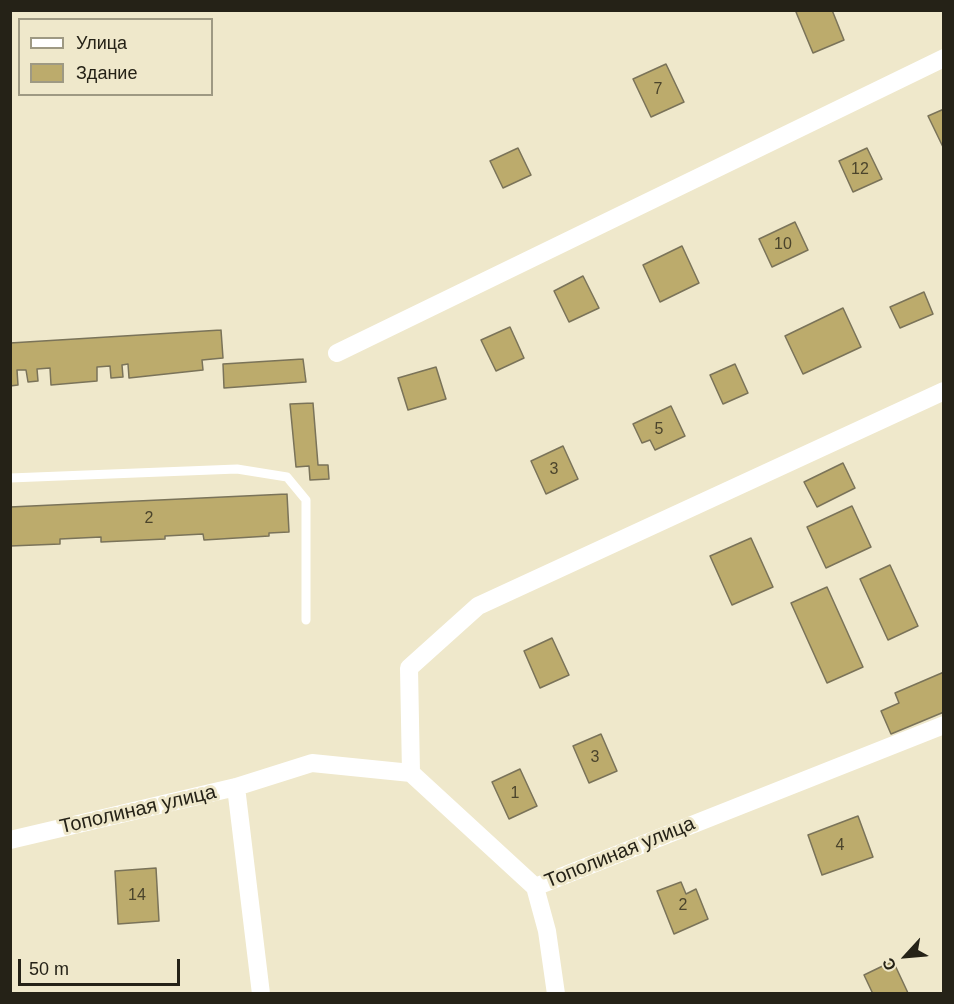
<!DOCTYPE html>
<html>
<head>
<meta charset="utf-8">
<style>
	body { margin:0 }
	#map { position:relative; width:954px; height:1004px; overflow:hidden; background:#efe8cb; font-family:Helvetica,sans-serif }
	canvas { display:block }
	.frame { position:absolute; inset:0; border:12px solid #252217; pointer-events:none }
	.legend { position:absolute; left:18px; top:18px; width:195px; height:78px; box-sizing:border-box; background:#efe8cb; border:2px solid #9e9983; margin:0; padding:8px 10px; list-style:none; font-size:18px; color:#252217 }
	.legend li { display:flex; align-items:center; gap:12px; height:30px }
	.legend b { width:30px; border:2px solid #9e9983 }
	.north { position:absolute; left:876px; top:926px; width:60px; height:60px; -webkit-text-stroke:4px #efe8cb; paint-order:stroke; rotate:244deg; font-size:16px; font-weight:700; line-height:24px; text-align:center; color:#252217 }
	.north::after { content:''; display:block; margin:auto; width:21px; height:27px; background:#252217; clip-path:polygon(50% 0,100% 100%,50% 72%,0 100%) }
	.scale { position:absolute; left:18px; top:959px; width:162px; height:27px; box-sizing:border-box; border:3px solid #252217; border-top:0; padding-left:8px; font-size:18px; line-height:21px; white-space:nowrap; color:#252217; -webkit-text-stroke:4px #efe8cb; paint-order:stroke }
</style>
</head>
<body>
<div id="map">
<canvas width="954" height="1004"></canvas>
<div class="frame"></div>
<ul class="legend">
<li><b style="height:8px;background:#fff"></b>Улица</li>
<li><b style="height:16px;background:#bcab6c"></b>Здание</li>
</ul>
<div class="north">С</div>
<div class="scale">50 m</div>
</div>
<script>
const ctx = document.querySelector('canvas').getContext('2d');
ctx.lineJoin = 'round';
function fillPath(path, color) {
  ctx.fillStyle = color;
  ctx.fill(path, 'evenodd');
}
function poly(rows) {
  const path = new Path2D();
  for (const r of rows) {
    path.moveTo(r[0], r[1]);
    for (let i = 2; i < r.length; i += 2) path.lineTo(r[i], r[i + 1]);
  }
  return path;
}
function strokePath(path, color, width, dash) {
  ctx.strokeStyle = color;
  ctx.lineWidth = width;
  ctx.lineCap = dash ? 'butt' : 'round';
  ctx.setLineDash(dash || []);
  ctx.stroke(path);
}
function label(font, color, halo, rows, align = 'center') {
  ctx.font = font + ' Helvetica,sans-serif';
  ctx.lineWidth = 6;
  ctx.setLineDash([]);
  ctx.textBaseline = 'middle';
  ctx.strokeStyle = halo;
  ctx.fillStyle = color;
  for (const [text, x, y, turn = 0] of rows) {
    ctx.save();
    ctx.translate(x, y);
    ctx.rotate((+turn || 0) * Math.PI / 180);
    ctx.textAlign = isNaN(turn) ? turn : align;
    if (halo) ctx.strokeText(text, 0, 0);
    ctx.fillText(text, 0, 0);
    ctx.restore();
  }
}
const building = poly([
	[800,10,832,10,844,40,813,53,796,12,800,10],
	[666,64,684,102,651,117,633,79,666,64],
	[944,109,944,146,943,147,928,116,944,109],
	[518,148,531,175,503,188,490,161,518,148],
	[867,148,882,179,853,192,839,161,867,148],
	[795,222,808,250,772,267,759,239,795,222],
	[682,246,699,283,660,302,643,265,682,246],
	[583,276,599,308,569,322,554,291,583,276],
	[924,292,933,314,900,328,890,307,924,292],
	[843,308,861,347,803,374,785,336,843,308],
	[510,327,524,358,496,371,481,340,510,327],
	[221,330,223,358,202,360,203,370,129,378,128,364,122,365,123,377,111,378,110,366,97,367,97,381,51,385,50,368,37,369,38,381,28,382,26,370,17,370,18,385,10,386,10,343,221,330],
	[303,359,306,382,224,388,223,364,303,359],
	[735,364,748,393,723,404,710,375,735,364],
	[436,367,446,399,408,410,398,378,436,367],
	[313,403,318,465,328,465,329,479,310,480,309,466,296,467,290,404,313,403],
	[671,406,685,436,655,450,650,440,642,443,633,424,671,406],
	[563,446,578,479,546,494,531,461,563,446],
	[843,463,855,488,817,507,804,482,843,463],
	[287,494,289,532,269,533,269,536,204,540,203,534,165,536,165,539,101,542,101,537,60,539,60,544,10,546,10,507,287,494],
	[852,506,871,547,826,568,807,527,852,506],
	[751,538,773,587,732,605,710,556,751,538],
	[890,565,918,626,888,640,860,579,890,565],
	[827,587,863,667,827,683,791,603,827,587],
	[552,638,569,675,540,688,524,651,552,638],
	[944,672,944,712,891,734,881,711,899,703,895,693,944,672],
	[601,734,617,771,589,783,573,746,601,734],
	[520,769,537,806,509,819,492,782,520,769],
	[858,816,873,857,822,875,808,835,858,816],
	[156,868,159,921,118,924,115,871,156,868],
	[681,882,686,894,696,889,708,919,674,934,657,891,681,882],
	[893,961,908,993,873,994,864,975,893,961]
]);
const service = poly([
	[10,478,237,469,287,477,306,500,306,620]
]);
const minor = poly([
	[337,353,944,58],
	[411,773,409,668,478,606,944,391],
	[236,787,261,994],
	[10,840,236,787,312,763,411,773,535,887,944,725],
	[535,887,547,931,556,994]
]);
const numberNames = [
	["7",658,90],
	["12",860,170],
	["10",783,245],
	["5",659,430],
	["3",554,470],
	["2",149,519],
	["3",595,758],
	["1",515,794],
	["4",840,846],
	["14",137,896],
	["2",683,906]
];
const streetNames = [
	["Тополиная улица",138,810,-13],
	["Тополиная улица",620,853,-22]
];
fillPath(building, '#bcab6c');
strokePath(building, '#7a7359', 1.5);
strokePath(service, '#fff', 9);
strokePath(minor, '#fff', 18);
label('16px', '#4b442c', null, numberNames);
label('20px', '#252217', '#efe8cb', streetNames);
</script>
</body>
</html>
